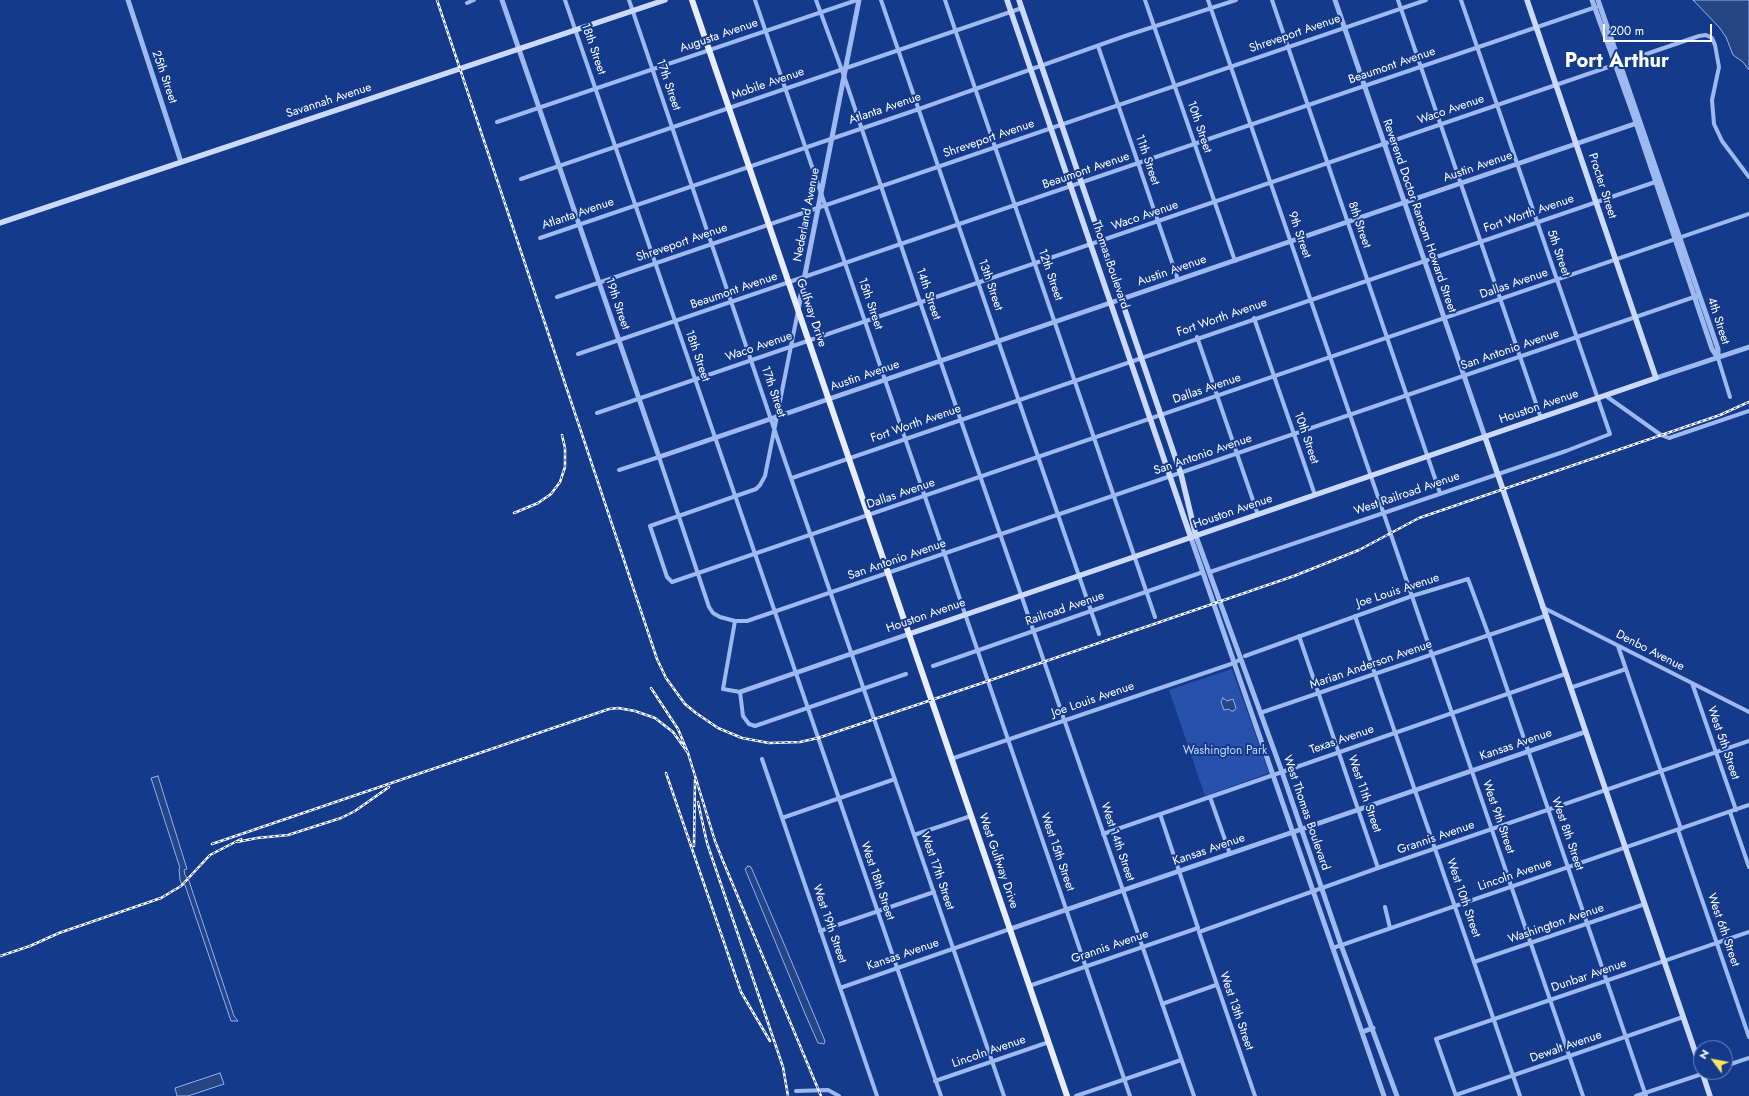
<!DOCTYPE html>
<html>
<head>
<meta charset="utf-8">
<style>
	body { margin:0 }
	#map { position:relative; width:1749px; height:1096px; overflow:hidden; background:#143a8c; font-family:Jost,sans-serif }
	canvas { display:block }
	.north { position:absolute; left:1693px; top:1040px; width:40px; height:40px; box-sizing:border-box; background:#143a8c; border:1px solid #7289ba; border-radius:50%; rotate:302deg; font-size:11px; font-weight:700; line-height:16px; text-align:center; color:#fff }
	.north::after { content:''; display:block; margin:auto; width:14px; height:18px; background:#ffe35c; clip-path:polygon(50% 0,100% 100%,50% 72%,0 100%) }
	.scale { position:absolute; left:1603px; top:24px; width:109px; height:18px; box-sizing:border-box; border:2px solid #fff; border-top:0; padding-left:5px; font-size:12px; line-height:14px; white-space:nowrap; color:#fff; -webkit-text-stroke:3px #143a8c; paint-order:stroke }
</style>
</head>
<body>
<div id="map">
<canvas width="1749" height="1096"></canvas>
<div class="north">N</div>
<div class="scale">200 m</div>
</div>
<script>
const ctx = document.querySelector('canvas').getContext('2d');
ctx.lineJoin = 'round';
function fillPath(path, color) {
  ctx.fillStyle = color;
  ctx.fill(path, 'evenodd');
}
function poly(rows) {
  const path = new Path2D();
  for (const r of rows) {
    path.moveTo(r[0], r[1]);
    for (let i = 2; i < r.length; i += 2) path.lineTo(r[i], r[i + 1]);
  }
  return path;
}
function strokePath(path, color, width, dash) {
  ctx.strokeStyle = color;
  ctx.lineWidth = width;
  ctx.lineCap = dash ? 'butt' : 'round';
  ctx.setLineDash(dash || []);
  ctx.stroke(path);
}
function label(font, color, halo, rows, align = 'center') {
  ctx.font = font + ' Jost,sans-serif';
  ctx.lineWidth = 4;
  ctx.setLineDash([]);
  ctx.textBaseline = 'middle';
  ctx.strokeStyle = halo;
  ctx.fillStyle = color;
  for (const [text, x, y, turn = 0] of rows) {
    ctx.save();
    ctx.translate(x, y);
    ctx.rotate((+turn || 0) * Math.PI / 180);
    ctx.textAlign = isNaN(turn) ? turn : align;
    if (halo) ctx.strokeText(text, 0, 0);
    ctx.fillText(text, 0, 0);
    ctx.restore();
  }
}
const green = poly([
	[1232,669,1269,773,1205,796,1169,690]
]);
const water = poly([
	[1693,0,1749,0,1749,70,1743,62,1733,55,1726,37,1719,27,1693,0],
	[1223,698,1227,701,1233,699,1236,708,1234,711,1231,711,1229,709,1224,710,1221,702,1223,698],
	[158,776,187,869,184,870,185,875,189,881,234,1016,238,1021,231,1021,185,885,182,885,180,880,179,869,180,868,151,778,158,776],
	[748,866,751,867,782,939,825,1041,824,1044,818,1043,806,1016,745,869,748,866],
	[220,1073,224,1084,188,1096,177,1096,175,1088,220,1073]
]);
const minor = poly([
	[565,0,941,1096],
	[629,0,783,455,1004,1096],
	[755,0,1130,1096],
	[816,0,844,76,920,302,1194,1096],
	[881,0,1099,634],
	[945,0,1155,617],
	[1145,0,1235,261],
	[1208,0,1583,1096],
	[1272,0,1440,493],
	[1398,0,1541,418],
	[467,3,474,0],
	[1098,46,1178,280],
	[497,122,857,0],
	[521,179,1022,8],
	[540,238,919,109,1125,36,1236,0],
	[557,297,1426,0],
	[798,311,765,476,760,485,756,489,650,526,667,577,672,582,1749,214],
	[1254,318,1315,495],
	[1197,337,1258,515],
	[578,354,1596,7],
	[1718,358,1730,397],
	[1606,396,1661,435,1669,438,1749,411],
	[597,413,1699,36,1706,35,1712,38,1715,45,1719,67,1712,100,1714,124,1722,141,1749,177],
	[619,470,659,457,709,607,713,613,720,617,735,621,747,621,1697,296],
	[792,478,1658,181],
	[1210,572,1566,451,1610,434,1461,0],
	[1542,607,1749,712],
	[1355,616,1520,1096],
	[735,621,723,689,740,692,743,716,749,724,755,726,906,674],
	[1299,636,1378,868],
	[1618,646,1681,829],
	[1245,656,1412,596,1468,579,1489,636,1646,1096],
	[933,666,1203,572],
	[1692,683,1736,810],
	[1570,688,1626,669],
	[1260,713,1545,616],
	[762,759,877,1096],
	[951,759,1234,663,1241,659],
	[1210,797,1230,854],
	[1730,812,1749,867],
	[782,818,895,779],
	[1678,830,1749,1037],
	[1103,834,1565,674],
	[914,835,971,816],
	[1385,907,1390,928],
	[820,931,934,892],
	[1333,948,1749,805],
	[1474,962,1645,904],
	[1029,986,1198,928,1160,814],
	[840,988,1010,929],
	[1162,1004,1216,985],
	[1725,1066,1749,1058],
	[935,1081,1049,1042],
	[796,1091,828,1090,839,1096],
	[1456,1095,1683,1017],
	[1076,1096,1181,1060],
	[1255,1096,1199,932,1378,868,1749,741],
	[1456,1096,1436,1039,1749,932],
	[1636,1096,1708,1072]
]);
const tertiary = poly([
	[128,0,181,162],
	[502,0,659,457,1640,122],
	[1335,0,1485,437],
	[1592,0,1632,111,1712,349,1718,358],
	[1598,0,1718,349,1718,357],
	[798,310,859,0],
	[1656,378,1749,347],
	[1196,536,1282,772,1341,945,1397,1096],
	[1191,538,1384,1096],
	[740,692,909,634],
	[1010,929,1585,732],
	[1362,1032,1373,1028]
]);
const secondary = poly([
	[1007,0,1191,538],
	[1019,0,1181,474,1196,536],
	[0,223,665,0],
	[1485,437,1701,1069],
	[909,634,1656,378,1527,0],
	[1702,1072,1710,1096]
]);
const primary = poly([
	[692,0,1067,1096]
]);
const rail = poly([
	[437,0,657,659,666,678,685,704,696,713,718,728,742,738,769,743,800,742,818,738,988,681,1294,576,1359,550,1419,518,1720,415,1749,402],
	[514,513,538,503,551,494,560,482,565,467,565,448,562,435],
	[651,688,678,729,688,753,715,841,723,861,821,1096],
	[666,773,741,992,770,1041],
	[698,802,707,843,783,1067,788,1096],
	[237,842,257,838,288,835,341,818,355,811,389,787],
	[212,844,609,709,618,708,635,711,655,718,673,732,688,753],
	[694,846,695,780],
	[0,956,30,946,59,933,161,898,181,886,210,855,241,839]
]);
const streetNames = [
	["Shreveport Avenue",1295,34,-19],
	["Augusta Avenue",719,36,-19],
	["18th Street",593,49,71],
	["Beaumont Avenue",1392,66,-19],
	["25th Street",164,77,71],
	["Mobile Avenue",768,84,-19],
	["17th Street",668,85,71],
	["Savannah Avenue",329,101,-18],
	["Atlanta Avenue",885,109,-19],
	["Waco Avenue",1451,110,-19],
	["10th Street",1199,127,71],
	["Shreveport Avenue",989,139,-19],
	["11th Street",1147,160,71],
	["Austin Avenue",1478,167,-19],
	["Beaumont Avenue",1086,171,-19],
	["Procter Street",1602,186,72],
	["Atlanta Avenue",578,214,-19],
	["Fort Worth Avenue",1529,214,-19],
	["Nederland Avenue",807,215,-79],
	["Waco Avenue",1145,216,-19],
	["Reverend Doctor Ransom Howard Street",1419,216,71],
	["8th Street",1359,225,71],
	["9th Street",1299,235,71],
	["Shreveport Avenue",682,243,-19],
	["5th Street",1558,253,71],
	["Thomas Boulevard",1110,265,71],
	["Austin Avenue",1172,271,-19],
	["12th Street",1050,275,71],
	["Dallas Avenue",1514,284,-19],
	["13th Street",990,285,71],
	["Beaumont Avenue",734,291,-19],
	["14th Street",928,294,71],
	["19th Street",617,304,71],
	["15th Street",870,304,71],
	["Gulfway Drive",811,313,71],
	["Fort Worth Avenue",1222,318,-19],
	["4th Street",1718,321,72],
	["Waco Avenue",759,347,-19],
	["San Antonio Avenue",1510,350,-19],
	["18th Street",697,356,71],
	["Austin Avenue",865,376,-19],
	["Dallas Avenue",1207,389,-19],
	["17th Street",773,392,71],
	["Houston Avenue",1539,407,-19],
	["Fort Worth Avenue",916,424,-19],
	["10th Street",1306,438,71],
	["San Antonio Avenue",1203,455,-19],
	["Dallas Avenue",901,494,-19],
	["West Railroad Avenue",1407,494,-19],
	["Houston Avenue",1233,512,-19],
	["San Antonio Avenue",897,560,-19],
	["Joe Louis Avenue",1398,591,-18],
	["Railroad Avenue",1065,609,-19],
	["Houston Avenue",926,616,-19],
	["Denbo Avenue",1650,651,27],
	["Marian Anderson Avenue",1371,665,-19],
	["Joe Louis Avenue",1093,700,-19],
	["Texas Avenue",1342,740,-19],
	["West 5th Street",1723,743,71],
	["Kansas Avenue",1516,745,-19],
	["West 11th Street",1364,794,71],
	["West Thomas Boulevard",1306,813,71],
	["West 9th Street",1498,817,71],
	["West 8th Street",1567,834,71],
	["Grannis Avenue",1436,838,-19],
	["West 14th Street",1117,842,71],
	["Kansas Avenue",1209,850,-19],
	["West 15th Street",1057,852,71],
	["West Gulfway Drive",998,861,71],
	["West 17th Street",937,871,71],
	["Lincoln Avenue",1515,875,-19],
	["West 18th Street",877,881,71],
	["West 10th Street",1463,898,71],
	["West 19th Street",829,924,71],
	["Washington Avenue",1556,924,-19],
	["West 6th Street",1723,930,71],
	["Grannis Avenue",1110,947,-19],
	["Kansas Avenue",903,955,-19],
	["Dunbar Avenue",1589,976,-19],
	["West 13th Street",1236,1011,71],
	["Dewalt Avenue",1566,1047,-19],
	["Lincoln Avenue",989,1052,-19]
];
const parkNames = [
	["Washington Park",1225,751]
];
const townNames = [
	["Port Arthur",1617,62]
];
fillPath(green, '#2652ab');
fillPath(water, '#284583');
strokePath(water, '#8fb2f3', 1);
strokePath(minor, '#9db9f0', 4);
strokePath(tertiary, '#9db9f0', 5);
strokePath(secondary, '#cbdafb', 5.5);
strokePath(primary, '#e6edff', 6);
strokePath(rail, '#fff', 2.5);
strokePath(rail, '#143a8c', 1, [3]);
label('12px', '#fff', '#143a8c', streetNames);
label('12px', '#c3d6fc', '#143a8c', parkNames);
label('bold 20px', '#fff', '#143a8c', townNames);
</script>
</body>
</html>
